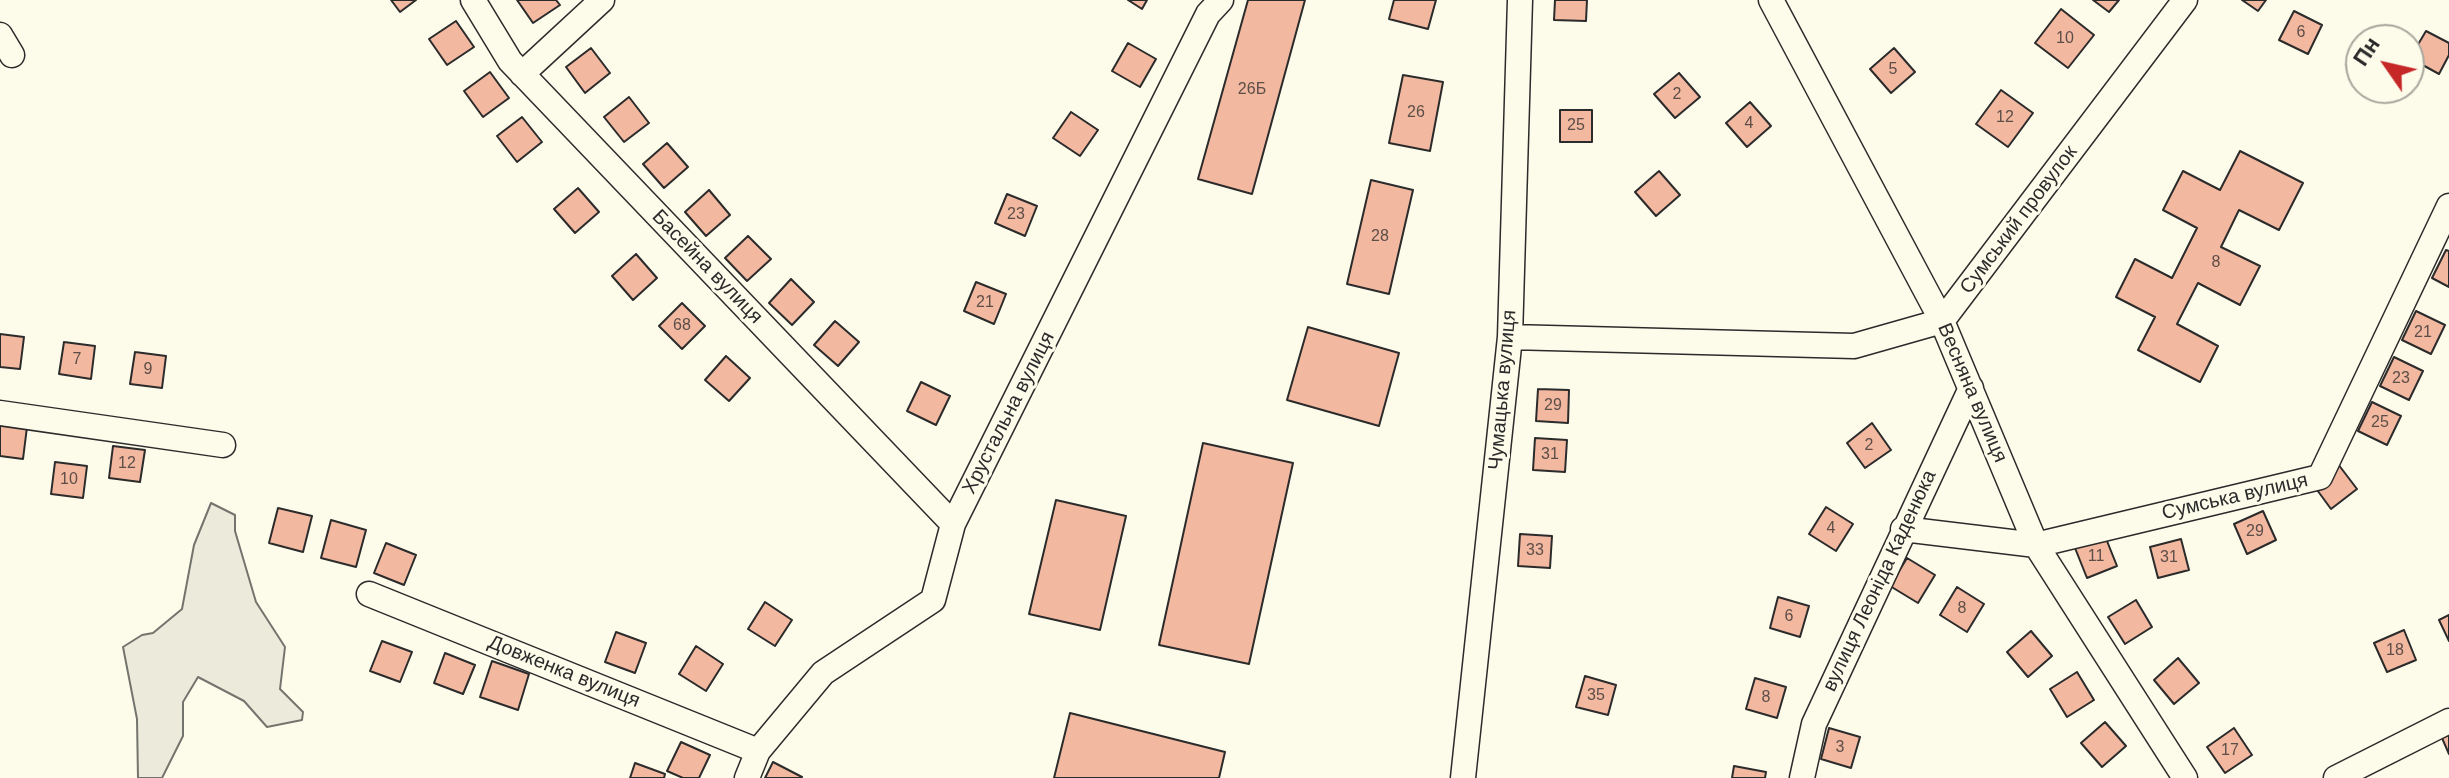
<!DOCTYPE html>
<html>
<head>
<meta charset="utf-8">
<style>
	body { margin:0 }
	#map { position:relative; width:2449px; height:778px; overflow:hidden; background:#fdfbea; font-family:Arial,sans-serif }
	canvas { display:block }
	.north { position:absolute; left:2345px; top:24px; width:80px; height:80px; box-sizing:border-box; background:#fdfbea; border:2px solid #a9a89e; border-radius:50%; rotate:304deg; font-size:22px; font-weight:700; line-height:32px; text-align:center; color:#2b2b2b }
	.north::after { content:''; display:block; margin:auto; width:28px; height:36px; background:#c62828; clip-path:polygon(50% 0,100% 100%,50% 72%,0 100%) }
</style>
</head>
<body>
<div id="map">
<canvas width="2449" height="778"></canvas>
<div class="north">Пн</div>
</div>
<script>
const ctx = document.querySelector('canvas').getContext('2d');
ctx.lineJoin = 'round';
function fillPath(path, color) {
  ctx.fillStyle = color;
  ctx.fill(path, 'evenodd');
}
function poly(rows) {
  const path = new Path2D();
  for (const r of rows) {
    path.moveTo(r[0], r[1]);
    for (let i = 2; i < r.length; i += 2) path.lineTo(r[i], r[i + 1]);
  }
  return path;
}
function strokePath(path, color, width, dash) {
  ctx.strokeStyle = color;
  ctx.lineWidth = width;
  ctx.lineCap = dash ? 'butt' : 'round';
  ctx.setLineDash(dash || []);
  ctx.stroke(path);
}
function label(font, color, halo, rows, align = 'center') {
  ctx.font = font + ' Arial,sans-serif';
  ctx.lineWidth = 6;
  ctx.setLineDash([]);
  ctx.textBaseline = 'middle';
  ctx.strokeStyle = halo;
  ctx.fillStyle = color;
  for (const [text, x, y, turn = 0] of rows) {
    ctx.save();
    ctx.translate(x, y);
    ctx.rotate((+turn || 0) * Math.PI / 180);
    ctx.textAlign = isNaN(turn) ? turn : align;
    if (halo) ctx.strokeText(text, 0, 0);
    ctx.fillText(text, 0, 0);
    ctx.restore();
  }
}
const green = poly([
	[211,503,235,515,235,531,256,602,285,647,280,689,303,712,302,720,267,727,244,701,198,677,183,702,183,736,162,778,138,778,137,719,123,647,142,635,153,633,182,609,194,545,211,503]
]);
const building = poly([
	[391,0,416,0,400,12,391,0],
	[517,0,556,0,560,5,533,23,517,0],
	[1128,0,1147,0,1142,9,1128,0],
	[1248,0,1305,0,1252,194,1198,179,1248,0],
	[1394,0,1436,0,1428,29,1389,19,1394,0],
	[1555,0,1587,0,1586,21,1554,20,1555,0],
	[2093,0,2119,0,2109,12,2093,0],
	[2242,0,2266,0,2258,11,2242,0],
	[2061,9,2094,35,2068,68,2035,43,2061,9],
	[2294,11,2322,25,2308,54,2279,40,2294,11],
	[456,21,474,47,447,65,429,39,456,21],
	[2426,31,2449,43,2449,55,2439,74,2410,58,2426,31],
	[1128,43,1156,59,1140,87,1112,71,1128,43],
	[591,48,610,73,585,93,566,67,591,48],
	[1894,48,1915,72,1891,93,1870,69,1894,48],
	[490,72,509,98,483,117,464,91,490,72],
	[1679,73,1700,97,1675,118,1654,94,1679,73],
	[1403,75,1443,82,1430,151,1389,143,1403,75],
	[2001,90,2033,113,2008,147,1976,124,2001,90],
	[629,97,649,123,624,142,604,117,629,97],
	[1750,102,1771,126,1747,147,1726,123,1750,102],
	[1560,110,1592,110,1592,142,1560,142,1560,110],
	[1071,112,1098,130,1080,156,1053,138,1071,112],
	[522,117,542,142,517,162,497,136,522,117],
	[667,143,688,167,664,188,643,164,667,143],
	[2240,151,2303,183,2279,230,2239,210,2221,247,2260,266,2240,305,2198,283,2177,324,2218,346,2200,382,2138,350,2155,317,2116,297,2135,259,2172,278,2197,228,2163,210,2183,171,2220,190,2240,151],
	[1659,171,1680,195,1656,216,1635,192,1659,171],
	[1371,180,1413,190,1389,294,1347,284,1371,180],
	[578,188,599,212,575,233,554,209,578,188],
	[709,190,730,215,706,236,685,212,709,190],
	[1007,194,1037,206,1025,236,995,223,1007,194],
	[748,236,771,259,747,281,725,258,748,236],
	[2446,250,2449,251,2449,287,2432,278,2446,250],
	[636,254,657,278,633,300,612,276,636,254],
	[791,279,814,302,792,325,769,303,791,279],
	[976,282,1006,294,994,324,964,311,976,282],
	[682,303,705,326,682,349,659,326,682,303],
	[2416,311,2445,325,2431,354,2402,340,2416,311],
	[835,321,859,342,838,366,814,345,835,321],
	[1308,327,1399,353,1379,426,1287,400,1308,327],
	[0,334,24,337,20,369,0,367,0,334],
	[64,342,95,346,91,379,59,374,64,342],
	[135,352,166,356,162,388,130,384,135,352],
	[726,356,750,378,729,401,705,380,726,356],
	[2394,357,2423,371,2409,400,2380,386,2394,357],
	[921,382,950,396,936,425,907,411,921,382],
	[1538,389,1569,390,1568,423,1536,421,1538,389],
	[2372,402,2401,416,2387,445,2358,431,2372,402],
	[0,423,27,427,23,459,0,456,0,423],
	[1872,423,1891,450,1865,468,1847,443,1872,423],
	[1535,438,1567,440,1565,472,1533,470,1535,438],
	[1203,443,1293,463,1249,664,1159,645,1203,443],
	[113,446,145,450,140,482,109,478,113,446],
	[55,462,87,466,83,498,51,494,55,462],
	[2338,464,2357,489,2331,509,2312,483,2338,464],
	[1056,500,1126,516,1100,630,1029,614,1056,500],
	[1826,507,1853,524,1836,551,1809,534,1826,507],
	[278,508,312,516,303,552,269,543,278,508],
	[2263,511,2276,540,2247,554,2234,524,2263,511],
	[331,520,366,530,356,567,321,558,331,520],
	[1520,534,1552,536,1550,568,1518,566,1520,534],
	[2105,536,2117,566,2087,578,2075,548,2105,536],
	[2181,539,2189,570,2158,578,2150,547,2181,539],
	[386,543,416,555,404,585,374,573,386,543],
	[1907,558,1935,575,1918,603,1890,586,1907,558],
	[1957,587,1984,604,1967,632,1940,615,1957,587],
	[1778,597,1809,606,1800,637,1770,628,1778,597],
	[2136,600,2152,627,2125,644,2108,617,2136,600],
	[765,602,792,620,775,646,748,629,765,602],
	[2449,615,2449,641,2439,620,2449,615],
	[2404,630,2416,660,2387,672,2374,643,2404,630],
	[2031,631,2052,656,2028,677,2007,652,2031,631],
	[616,632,646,643,635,673,605,662,616,632],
	[382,641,412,652,400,682,370,671,382,641],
	[696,646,723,664,706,691,679,674,696,646],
	[445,653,475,665,463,694,434,683,445,653],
	[2178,658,2199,683,2174,704,2154,680,2178,658],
	[492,661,529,674,518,710,480,697,492,661],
	[2077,672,2094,700,2067,717,2050,689,2077,672],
	[1585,676,1616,685,1608,715,1576,707,1585,676],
	[1755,678,1786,687,1777,718,1746,709,1755,678],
	[1070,713,1225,752,1219,778,1054,778,1070,713],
	[2105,722,2126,746,2102,767,2081,743,2105,722],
	[1829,728,1860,737,1851,768,1821,759,1829,728],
	[2234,728,2252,755,2225,773,2207,747,2234,728],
	[2449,735,2449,754,2442,738,2449,735],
	[681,742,710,755,699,778,683,778,667,771,681,742],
	[773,762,802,777,801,778,765,778,773,762],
	[635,763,665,774,664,778,630,778,635,763],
	[1734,766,1766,772,1765,778,1732,778,1734,766]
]);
const minor = poly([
	[473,0,510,61,953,524],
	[1771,0,1942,321,2036,545,2185,778],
	[0,35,12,55],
	[522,74,602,0],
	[1510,337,1854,346,1942,321,2185,0],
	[0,413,223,445],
	[1903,529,2036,545,2320,477,2449,206],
	[369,594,758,751],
	[747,778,758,751,823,673,933,600,953,524,1208,14,1221,0],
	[1463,778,1510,337,1520,0],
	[1802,778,1814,724,1971,388],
	[2336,778,2449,721]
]);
const numberNames = [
	["6",2301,33],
	["10",2065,39],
	["5",1893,70],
	["26Б",1252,90],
	["2",1677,95],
	["26",1416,113],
	["12",2005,118],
	["4",1749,124],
	["25",1576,126],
	["23",1016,215],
	["28",1380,237],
	["8",2216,263],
	["21",985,303],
	["68",682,326],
	["21",2423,333],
	["7",77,360],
	["9",148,370],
	["23",2401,379],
	["29",1553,406],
	["25",2380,423],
	["2",1869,446],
	["31",1550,455],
	["12",127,464],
	["10",69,480],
	["4",1831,529],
	["29",2255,532],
	["33",1535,551],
	["11",2096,557],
	["31",2169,558],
	["8",1962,609],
	["6",1789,617],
	["18",2395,651],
	["35",1596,696],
	["8",1766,698],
	["3",1840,748],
	["17",2230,751]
];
const streetNames = [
	["Сумський провулок",2019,220,-53],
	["Басейна вулиця",707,267,46],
	["Чумацька вулиця",1503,390,-85],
	["Весняна вулиця",1972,393,67],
	["Хрустальна вулиця",1009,413,-63],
	["Сумська вулиця",2235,497,-13],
	["вулиця Леоніда Каденюка",1880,581,-65],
	["Довженка вулиця",564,672,22]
];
fillPath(green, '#ecebdb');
strokePath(green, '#74746e', 2);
fillPath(building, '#f2b8a0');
strokePath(building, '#2b2b2b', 2);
strokePath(minor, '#2b2b2b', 27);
strokePath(minor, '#fdfbea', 24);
label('16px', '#5d4e48', null, numberNames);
label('20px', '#2b2b2b', '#fdfbea', streetNames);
</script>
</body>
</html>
